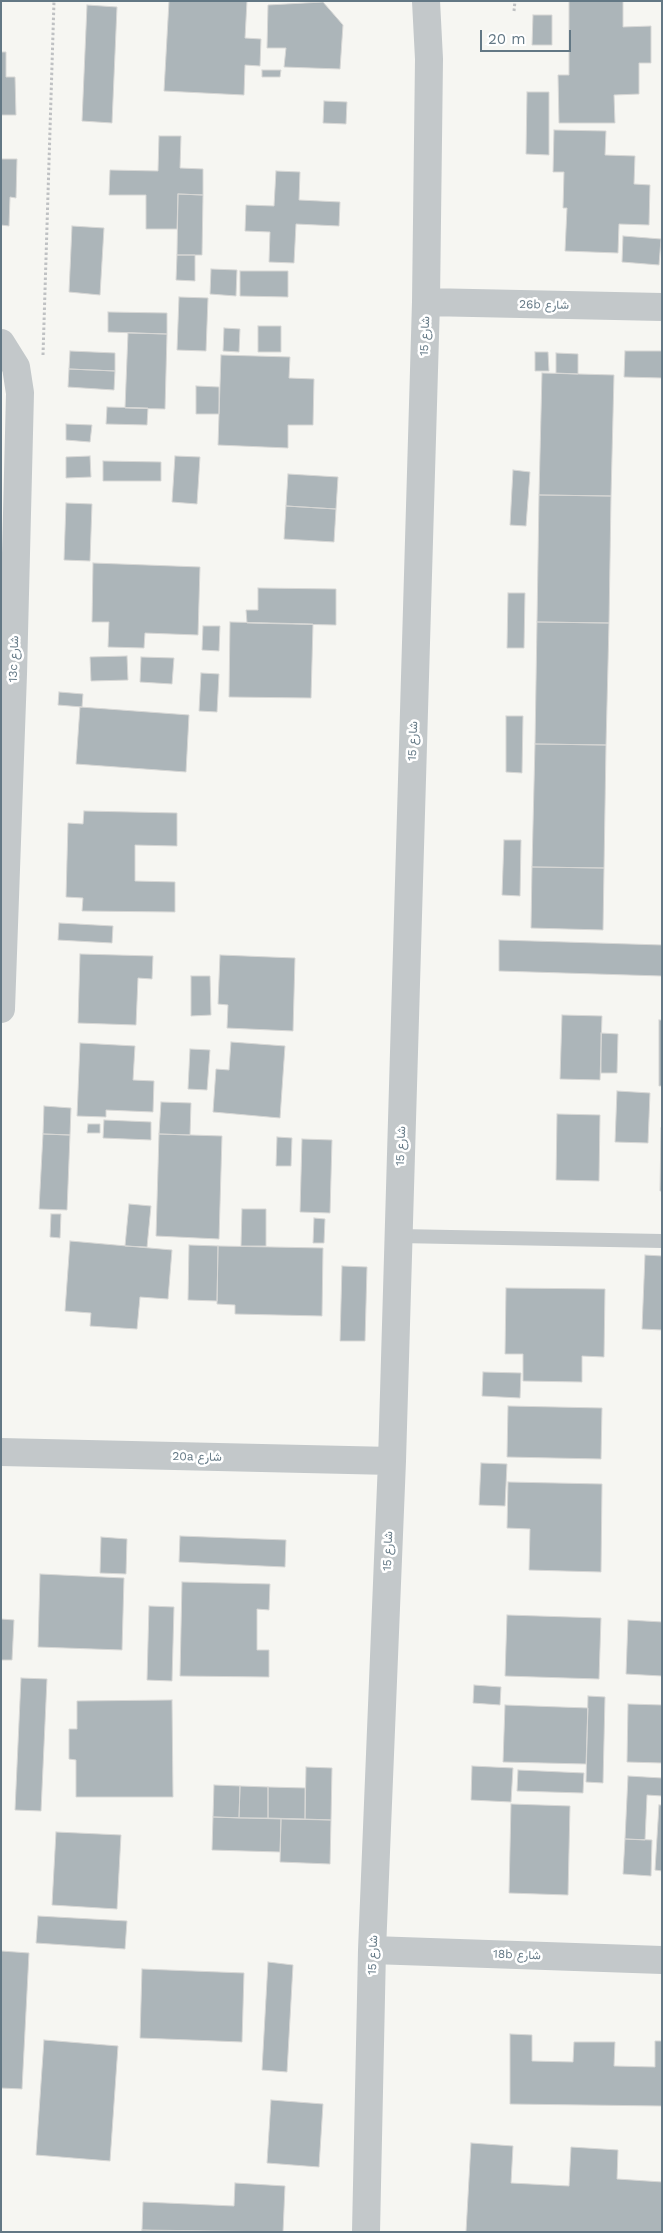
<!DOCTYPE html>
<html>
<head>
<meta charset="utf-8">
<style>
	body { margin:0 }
	#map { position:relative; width:663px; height:2233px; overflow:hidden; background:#f6f6f2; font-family:"Work Sans",sans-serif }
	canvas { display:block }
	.frame { position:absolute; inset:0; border:2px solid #637885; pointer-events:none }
	.scale { position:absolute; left:480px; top:30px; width:91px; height:22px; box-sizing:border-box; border:2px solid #637885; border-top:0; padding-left:6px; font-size:15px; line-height:18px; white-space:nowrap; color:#637885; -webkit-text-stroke:4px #fff; paint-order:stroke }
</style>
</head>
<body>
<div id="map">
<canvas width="663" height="2233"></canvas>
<div class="frame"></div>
<div class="scale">20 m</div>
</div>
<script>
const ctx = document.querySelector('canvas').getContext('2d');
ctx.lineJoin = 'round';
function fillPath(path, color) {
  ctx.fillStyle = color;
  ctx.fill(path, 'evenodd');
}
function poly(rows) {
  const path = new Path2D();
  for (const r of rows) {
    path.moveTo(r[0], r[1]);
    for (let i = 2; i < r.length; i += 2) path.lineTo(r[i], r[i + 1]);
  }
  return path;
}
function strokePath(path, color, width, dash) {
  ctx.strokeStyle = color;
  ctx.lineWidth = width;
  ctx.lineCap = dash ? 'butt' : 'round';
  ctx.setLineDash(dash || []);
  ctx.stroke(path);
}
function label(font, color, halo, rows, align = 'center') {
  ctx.font = font + ' "Work Sans",Vazirmatn,sans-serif';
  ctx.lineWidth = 5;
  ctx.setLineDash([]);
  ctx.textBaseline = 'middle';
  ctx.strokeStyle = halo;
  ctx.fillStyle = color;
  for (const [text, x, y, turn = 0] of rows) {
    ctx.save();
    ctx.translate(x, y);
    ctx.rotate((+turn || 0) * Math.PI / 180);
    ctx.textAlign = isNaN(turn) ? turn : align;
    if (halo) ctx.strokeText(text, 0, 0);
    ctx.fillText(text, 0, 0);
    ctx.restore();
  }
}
const building = poly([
	[169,1,247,1,245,38,261,39,260,66,245,65,244,95,164,91,169,1],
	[569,1,623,1,623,27,651,26,651,63,639,63,639,94,614,95,615,123,559,123,558,75,569,75,569,1],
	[323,2,343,25,340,69,284,67,286,48,267,48,268,5,323,2],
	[87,5,117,7,112,123,82,121,87,5],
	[533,15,552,15,552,45,532,45,533,15],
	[1,52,6,52,6,77,15,77,16,115,1,115,1,52],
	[262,70,281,70,280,77,262,77,262,70],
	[527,92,549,92,549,155,526,154,527,92],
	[324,101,347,102,346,124,323,123,324,101],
	[554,130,606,131,605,155,635,156,634,184,650,185,649,225,619,224,618,253,565,251,567,208,563,208,564,172,553,172,554,130],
	[159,136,181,136,180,168,203,169,203,195,178,194,177,229,146,229,146,195,109,195,110,170,158,171,159,136],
	[1,159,17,159,16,198,10,197,9,226,1,225,1,159],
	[276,171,300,172,299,200,340,202,339,226,296,224,294,263,269,262,270,232,245,231,246,205,274,206,276,171],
	[178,194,203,195,202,255,177,255,178,194],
	[72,226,104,228,100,295,69,292,72,226],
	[623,236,661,239,659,265,622,262,623,236],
	[177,255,195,255,195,281,176,280,177,255],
	[211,269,237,270,236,296,210,294,211,269],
	[240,271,288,271,288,297,240,296,240,271],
	[179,297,208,298,206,351,177,350,179,297],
	[108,312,167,313,167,334,108,332,108,312],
	[258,326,281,326,281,352,258,352,258,326],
	[224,328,240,329,239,352,223,351,224,328],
	[128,333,167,334,165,409,125,408,128,333],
	[70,351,115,353,115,371,69,369,70,351],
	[625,351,662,351,662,378,624,377,625,351],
	[535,352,548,352,549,371,535,371,535,352],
	[556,353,578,354,578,374,556,373,556,353],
	[221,355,290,357,289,378,314,379,313,425,288,425,288,448,218,445,221,355],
	[69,369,115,371,114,390,68,387,69,369],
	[542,373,614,375,611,496,539,495,542,373],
	[196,386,219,387,219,414,196,414,196,386],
	[107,407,148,408,147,425,106,424,107,407],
	[66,424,92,425,90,442,66,440,66,424],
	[90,456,91,477,66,478,66,457,90,456],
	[175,456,200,457,197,504,172,502,175,456],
	[103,461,161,462,161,481,103,481,103,461],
	[513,470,530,472,526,526,510,525,513,470],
	[288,474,338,477,336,509,286,506,288,474],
	[539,495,611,496,609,623,537,622,539,495],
	[66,503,92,504,90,561,64,560,66,503],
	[286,506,336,509,334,542,284,539,286,506],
	[93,563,200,567,198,635,145,633,144,648,108,647,109,622,92,622,93,563],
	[258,588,336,589,336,625,247,623,246,610,258,610,258,588],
	[508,593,525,593,524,648,507,648,508,593],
	[230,622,313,624,311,698,229,697,230,622],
	[537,622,609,623,606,745,535,744,537,622],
	[203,626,220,626,219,651,202,650,203,626],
	[127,656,128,680,91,681,90,657,127,656],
	[141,657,174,658,172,684,140,682,141,657],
	[201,673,219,674,217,712,199,711,201,673],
	[59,692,83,694,82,707,58,705,59,692],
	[80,707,189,715,186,772,76,764,80,707],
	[506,716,523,716,522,773,506,772,506,716],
	[535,744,606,745,604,868,532,867,535,744],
	[84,811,177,813,177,846,135,845,135,881,175,882,175,912,82,911,83,898,66,897,68,823,83,824,84,811],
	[504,840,521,840,520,896,502,895,504,840],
	[532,867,604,868,603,930,531,928,532,867],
	[59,923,113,926,112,943,58,940,59,923],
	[499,940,662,945,662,976,499,971,499,940],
	[80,954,153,956,152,979,138,978,136,1025,78,1023,80,954],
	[220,955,295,958,293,1031,227,1028,228,1005,218,1004,220,955],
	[191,976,210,976,211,1015,191,1016,191,976],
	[562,1015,602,1016,600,1080,560,1079,562,1015],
	[659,1020,662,1020,662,1086,659,1086,659,1020],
	[601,1033,618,1034,617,1073,601,1073,601,1033],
	[231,1042,285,1046,280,1118,213,1112,216,1069,229,1070,231,1042],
	[80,1043,135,1046,133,1080,154,1081,153,1112,106,1110,106,1117,77,1116,80,1043],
	[190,1049,210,1050,207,1090,188,1089,190,1049],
	[617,1091,650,1093,648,1143,615,1142,617,1091],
	[161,1102,191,1103,190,1135,159,1134,161,1102],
	[44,1106,71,1108,70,1135,43,1134,44,1106],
	[557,1114,600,1115,599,1181,556,1180,557,1114],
	[104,1120,151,1122,151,1140,103,1138,104,1120],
	[88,1124,100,1124,100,1133,87,1133,88,1124],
	[661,1128,662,1128,662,1191,660,1191,661,1128],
	[43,1134,70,1135,67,1210,39,1209,43,1134],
	[159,1134,222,1136,219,1239,156,1236,159,1134],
	[277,1137,292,1138,291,1166,276,1166,277,1137],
	[302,1139,332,1140,330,1213,300,1212,302,1139],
	[129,1204,151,1206,147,1247,125,1246,129,1204],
	[242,1209,266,1209,266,1246,241,1246,242,1209],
	[51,1214,61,1214,60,1238,50,1237,51,1214],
	[314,1218,325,1219,324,1243,313,1243,314,1218],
	[70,1241,172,1250,168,1299,140,1297,137,1329,90,1326,91,1313,65,1311,70,1241],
	[189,1245,218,1246,217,1301,188,1300,189,1245],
	[218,1246,323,1248,322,1316,235,1314,235,1305,217,1304,218,1246],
	[645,1255,662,1256,662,1330,642,1329,645,1255],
	[342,1266,367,1267,365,1341,340,1341,342,1266],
	[506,1288,605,1289,604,1357,582,1356,582,1382,523,1381,523,1354,505,1354,506,1288],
	[483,1372,521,1373,520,1398,482,1396,483,1372],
	[508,1406,602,1408,601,1459,507,1457,508,1406],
	[481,1463,507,1464,505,1506,479,1505,481,1463],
	[508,1482,602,1484,601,1572,529,1570,530,1529,507,1528,508,1482],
	[180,1536,286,1540,285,1567,179,1562,180,1536],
	[101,1537,127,1539,126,1574,100,1573,101,1537],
	[40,1574,124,1578,122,1650,38,1647,40,1574],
	[182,1582,270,1584,269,1610,257,1609,257,1650,269,1650,269,1677,180,1676,182,1582],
	[149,1606,174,1607,172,1681,147,1680,149,1606],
	[507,1615,601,1618,599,1679,505,1676,507,1615],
	[1,1619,14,1620,12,1660,1,1660,1,1619],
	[628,1620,662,1622,662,1676,626,1674,628,1620],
	[21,1678,47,1679,41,1811,15,1810,21,1678],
	[474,1685,501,1687,500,1705,473,1703,474,1685],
	[588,1696,605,1697,603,1783,586,1782,588,1696],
	[172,1700,173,1797,76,1797,76,1760,69,1759,69,1729,77,1729,77,1701,172,1700],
	[628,1704,662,1705,662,1763,627,1762,628,1704],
	[505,1705,588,1708,586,1764,503,1762,505,1705],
	[472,1766,513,1768,511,1802,471,1800,472,1766],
	[306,1767,332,1768,331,1820,305,1819,306,1767],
	[518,1770,584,1773,583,1793,517,1791,518,1770],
	[628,1776,662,1778,662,1796,647,1795,645,1840,625,1839,628,1776],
	[214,1785,240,1786,239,1818,213,1817,214,1785],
	[240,1786,268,1787,268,1818,239,1818,240,1786],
	[268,1787,305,1788,305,1819,268,1818,268,1787],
	[511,1804,570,1806,568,1895,509,1893,511,1804],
	[659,1805,662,1805,662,1871,655,1870,659,1805],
	[213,1817,281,1819,280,1852,212,1850,213,1817],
	[281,1819,331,1820,330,1864,280,1862,281,1819],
	[56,1832,121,1835,117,1909,52,1905,56,1832],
	[625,1839,652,1840,651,1876,623,1874,625,1839],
	[38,1916,127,1921,125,1949,36,1943,38,1916],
	[1,1951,29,1953,22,2089,1,2088,1,1951],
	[268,1962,293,1965,287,2072,262,2070,268,1962],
	[142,1969,244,1973,242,2042,140,2038,142,1969],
	[510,2034,532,2035,532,2061,573,2062,574,2042,615,2042,614,2066,655,2067,655,2041,662,2041,662,2106,510,2104,510,2034],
	[44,2040,118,2046,110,2161,36,2155,44,2040],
	[271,2100,323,2104,319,2167,267,2163,271,2100],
	[471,2143,513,2146,511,2183,569,2186,571,2147,618,2150,617,2179,662,2182,662,2232,466,2232,471,2143],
	[235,2183,285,2186,283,2232,142,2230,143,2202,234,2206,235,2183],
	[142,2230,182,2232,142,2232,142,2230]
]);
const path = poly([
	[514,11,515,1],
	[43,355,54,1]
]);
const lane = poly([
	[398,1236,662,1241]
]);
const street = poly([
	[426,302,662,307],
	[1,343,16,367,20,393,13,674,1,1009],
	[1,1452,392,1461],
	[372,1950,662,1960],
	[366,2232,372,1950,392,1461,426,302,429,59,426,1]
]);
const streetNames = [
	["26b شارع",544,305,1],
	["شارع 15",425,336,-88],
	["13c شارع",14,659,-88],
	["شارع 15",413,741,-88],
	["شارع 15",401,1146,-88],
	["20a شارع",197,1457,1],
	["شارع 15",388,1551,-88],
	["شارع 15",373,1955,-88],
	["18b شارع",517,1955,2]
];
fillPath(building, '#acb5b9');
strokePath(building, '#d7d7d5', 1);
strokePath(path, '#bfc1c3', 3, [2.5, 2.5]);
strokePath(lane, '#c3c8ca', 14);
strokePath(street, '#c3c8ca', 28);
label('12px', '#637885', '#fff', streetNames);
</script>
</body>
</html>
